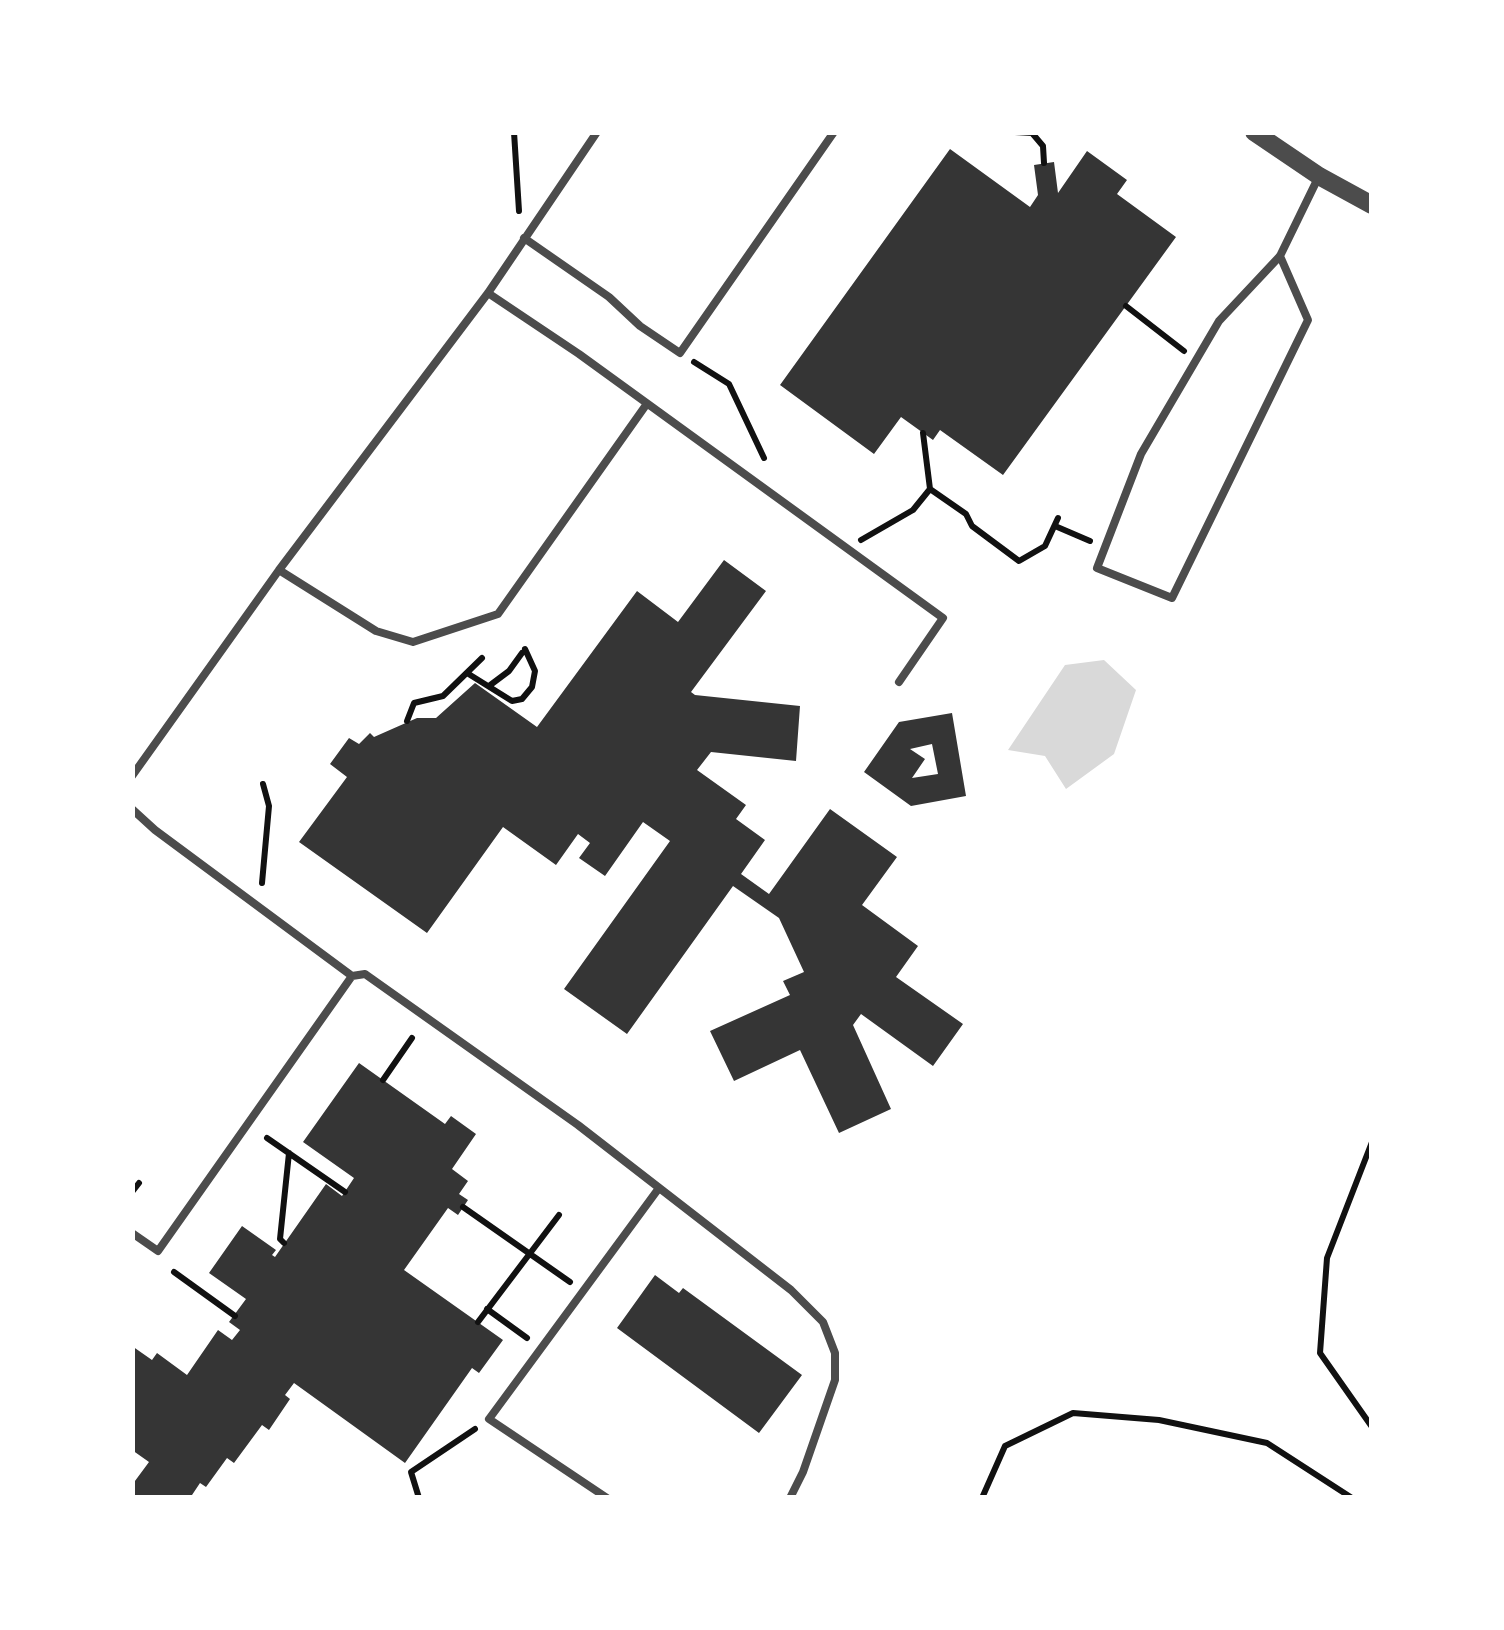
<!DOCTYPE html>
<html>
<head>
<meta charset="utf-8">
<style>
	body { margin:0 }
	#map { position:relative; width:1504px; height:1630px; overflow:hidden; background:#fff; font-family:Commissioner,sans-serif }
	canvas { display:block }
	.frame { position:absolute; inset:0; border:135px solid #fff; pointer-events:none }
</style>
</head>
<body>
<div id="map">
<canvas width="1504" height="1630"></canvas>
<div class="frame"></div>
</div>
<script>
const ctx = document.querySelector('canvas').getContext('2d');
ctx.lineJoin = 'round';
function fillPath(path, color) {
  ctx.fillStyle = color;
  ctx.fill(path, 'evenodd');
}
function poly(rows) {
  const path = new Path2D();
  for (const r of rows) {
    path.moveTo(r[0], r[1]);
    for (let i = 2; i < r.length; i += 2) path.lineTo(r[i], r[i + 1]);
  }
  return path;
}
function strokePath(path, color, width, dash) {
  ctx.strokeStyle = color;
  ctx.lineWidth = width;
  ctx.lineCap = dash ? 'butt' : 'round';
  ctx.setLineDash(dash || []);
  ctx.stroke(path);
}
const water = poly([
	[1104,660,1136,690,1114,754,1066,789,1045,756,1008,750,1065,665]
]);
const building = poly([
	[950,149,1030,207,1038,195,1034,165,1054,162,1058,193,1087,151,1127,180,1117,194,1176,237,1003,475,940,430,933,440,901,417,874,454,780,385],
	[724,560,766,591,691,692,695,695,800,706,796,761,711,752,697,770,746,805,736,819,765,840,741,874,769,894,830,809,897,857,862,905,918,946,896,977,963,1024,933,1066,861,1014,853,1025,891,1109,839,1133,800,1050,734,1081,710,1031,790,995,783,981,804,972,779,918,733,886,627,1034,564,989,670,841,643,822,605,876,579,858,590,843,578,834,556,865,503,827,427,933,299,842,347,777,330,764,349,738,359,744,370,733,374,737,417,718,436,718,475,683,537,727,637,591,678,622],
	[952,713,966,796,911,806,864,772,899,722],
	[932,744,938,774,912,778,925,759,910,749],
	[359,1063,445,1124,451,1116,476,1134,452,1169,468,1181,459,1194,468,1200,458,1215,448,1208,404,1270,503,1340,479,1373,472,1368,405,1463,294,1383,285,1395,290,1399,269,1430,262,1425,234,1463,227,1458,206,1487,200,1483,190,1498,132,1498,132,1485,149,1462,132,1450,132,1346,152,1360,157,1353,187,1375,218,1330,232,1340,240,1330,229,1322,246,1299,209,1273,242,1226,276,1250,272,1255,275,1257,326,1184,342,1196,354,1178,303,1142],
	[655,1275,679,1293,683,1288,802,1375,759,1433,617,1328]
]);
const path = poly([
	[514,132,519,211],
	[1015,132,1032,133],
	[1032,133,1043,146,1044,163],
	[1126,306,1184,351],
	[694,362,729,384,764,458],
	[923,433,930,489,966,514,972,526,1019,561,1045,546,1058,518],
	[1055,526,1090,541],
	[861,540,913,510,930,489],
	[467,673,512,701,522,699,532,687,535,671,525,649],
	[489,686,509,671,522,653],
	[407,721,414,703,443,696,482,658],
	[262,883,269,806,263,784],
	[383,1080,412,1038],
	[267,1138,345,1192],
	[1372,1142,1327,1258,1320,1353,1372,1427],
	[132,1192,139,1183],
	[463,1207,570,1282],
	[284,1243,280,1239,289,1153],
	[174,1272,235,1316],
	[487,1309,527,1338],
	[478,1322,559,1215],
	[419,1498,411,1472,475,1429],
	[982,1498,1005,1446,1073,1413,1159,1420,1267,1443,1352,1498]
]);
const service = poly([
	[524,238,609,297,640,326,680,353,834,132],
	[1280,256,1308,320,1172,598,1097,568,1141,454,1219,321,1280,256,1319,176],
	[488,293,579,354,943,618,899,682],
	[279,570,376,631,413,642,498,614,646,405],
	[132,776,279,570,488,293,597,132],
	[132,809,155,830,352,976,365,974,578,1125,791,1290,823,1322,835,1353,835,1380,803,1472,790,1498],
	[132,1233,158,1251,352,976],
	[607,1498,489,1419,659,1188]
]);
const tertiary = poly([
	[1254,132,1319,176,1372,205]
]);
fillPath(water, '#d9d9d9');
fillPath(building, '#353535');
strokePath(path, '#111', 6);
strokePath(service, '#4c4c4c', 8);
strokePath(tertiary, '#4c4c4c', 18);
</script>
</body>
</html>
